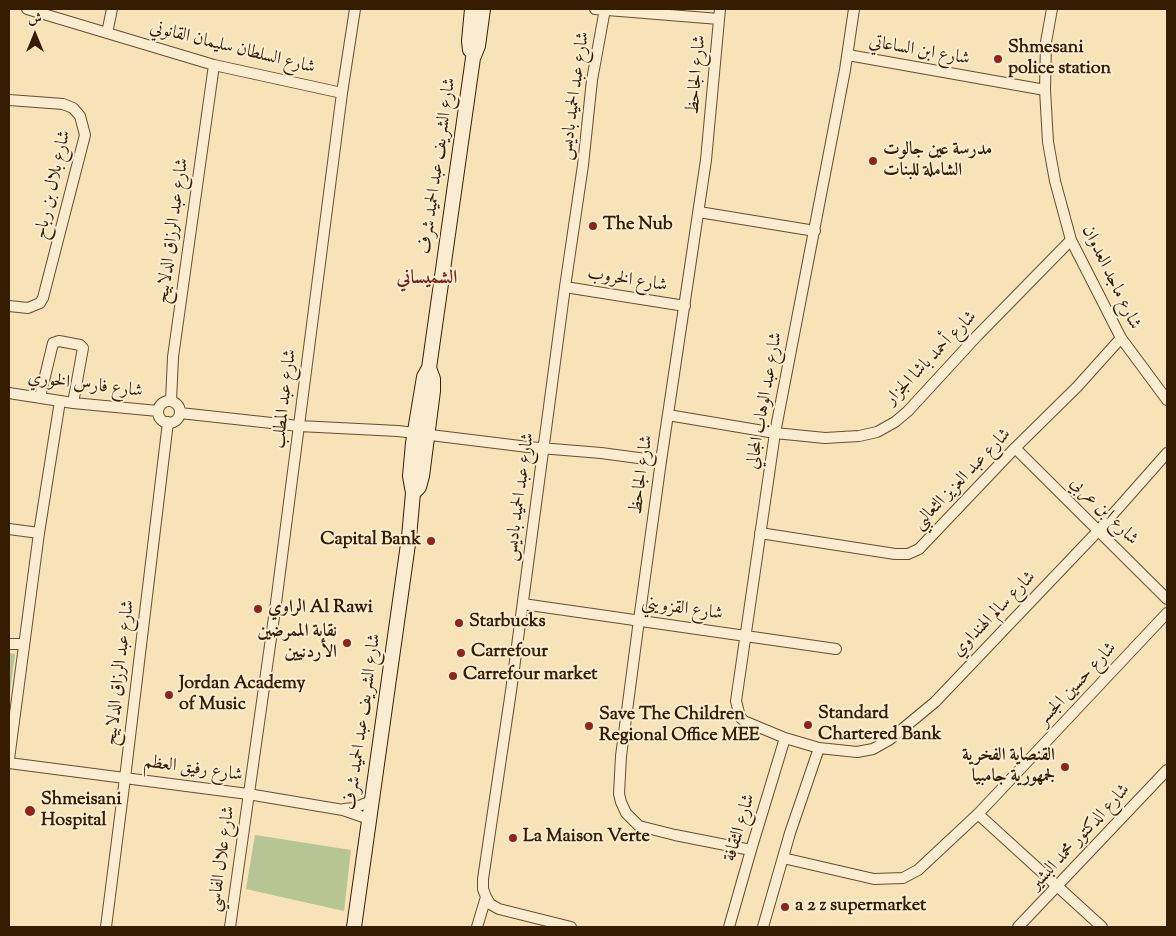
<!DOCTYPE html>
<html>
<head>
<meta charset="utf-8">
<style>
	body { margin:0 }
	#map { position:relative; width:1176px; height:936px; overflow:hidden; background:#f8e2b7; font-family:"Sorts Mill Goudy",Amiri,serif }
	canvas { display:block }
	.frame { position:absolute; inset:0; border:10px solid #361c00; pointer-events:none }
	.north { position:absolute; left:10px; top:10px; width:50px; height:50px; -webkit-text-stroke:4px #faecd0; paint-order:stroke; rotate:0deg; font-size:14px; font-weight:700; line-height:20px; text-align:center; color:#361c00 }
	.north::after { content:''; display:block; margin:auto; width:18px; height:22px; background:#361c00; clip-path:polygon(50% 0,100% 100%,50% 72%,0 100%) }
</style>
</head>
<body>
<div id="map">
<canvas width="1176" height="936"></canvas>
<div class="frame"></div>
<div class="north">ش</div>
</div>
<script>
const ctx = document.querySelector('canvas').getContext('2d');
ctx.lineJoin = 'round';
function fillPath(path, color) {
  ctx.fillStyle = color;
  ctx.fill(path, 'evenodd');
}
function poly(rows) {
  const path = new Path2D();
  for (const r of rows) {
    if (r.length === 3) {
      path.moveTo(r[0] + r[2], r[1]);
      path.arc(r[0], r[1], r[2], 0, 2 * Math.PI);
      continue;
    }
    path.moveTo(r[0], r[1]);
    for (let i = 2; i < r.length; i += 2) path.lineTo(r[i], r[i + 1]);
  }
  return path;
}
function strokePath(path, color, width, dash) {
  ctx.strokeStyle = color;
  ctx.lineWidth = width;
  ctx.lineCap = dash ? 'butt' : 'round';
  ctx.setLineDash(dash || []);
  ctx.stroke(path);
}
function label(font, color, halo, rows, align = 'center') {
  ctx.font = font + ' "Sorts Mill Goudy",Amiri,serif';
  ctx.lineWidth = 4;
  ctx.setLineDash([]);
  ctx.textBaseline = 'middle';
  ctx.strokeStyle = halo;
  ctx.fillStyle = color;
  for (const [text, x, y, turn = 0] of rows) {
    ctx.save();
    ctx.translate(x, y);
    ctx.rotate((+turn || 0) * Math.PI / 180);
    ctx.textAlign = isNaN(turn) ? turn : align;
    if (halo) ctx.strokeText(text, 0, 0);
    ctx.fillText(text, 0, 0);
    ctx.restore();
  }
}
const green = poly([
	[9,653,15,654,9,701],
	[255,835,351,850,344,911,246,889]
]);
const street = poly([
	[27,9,214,65,342,93],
	[595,9,719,19],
	[720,9,706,160,661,461,639,620,621,756,619,794,621,802,626,813,639,826,675,835,751,850],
	[854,9,845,70,775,433,736,701,740,717,744,721,785,738,819,748,857,752,873,749,889,740,935,702,1098,531,1167,453],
	[1052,9,1046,42,1045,90,1048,142,1055,181,1071,240,1121,338,1167,400],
	[107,33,112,9],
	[848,55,1045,90],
	[9,100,63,104,73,108,80,116,85,135,43,298,40,303,28,308,9,306],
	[699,212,815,231],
	[565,287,685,306],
	[9,393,73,403,158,411],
	[40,397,53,343,59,341,80,345,83,348,73,403],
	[171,401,173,357,214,65],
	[169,412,11],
	[180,413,299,426,398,431,528,447,601,453,661,461],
	[668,415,775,433,825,438,859,436,877,432,895,422,908,411,977,336,1071,240],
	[1015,448,1167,599],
	[9,529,39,533],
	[760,533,895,554,908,554,919,549,1015,448,1077,387,1121,338],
	[523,604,836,649],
	[9,644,24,644],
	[9,759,39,533,60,401],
	[9,763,248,794,343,810,369,819],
	[344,809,354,808,371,801],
	[978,814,1102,927],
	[783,858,874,879,903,878,918,870,978,814,1167,613],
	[106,927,125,778,168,422],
	[230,927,276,603,342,93,355,9],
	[477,927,486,897],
	[571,927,499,909,490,904,486,897,483,889,483,879,511,691,565,287,583,165,592,80,605,9],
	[729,927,751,850,785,738],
	[763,927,790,833,819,748],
	[1018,927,1167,770]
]);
const secondary = poly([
	[470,50,469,41,472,9],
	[413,493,419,487,422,476,433,391,433,379,429,368],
	[354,927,409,537,413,493,410,476,413,443,424,377,429,368,473,58,478,46,483,9]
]);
const markers = [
	[998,59,5,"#8f2418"],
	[873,161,5,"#8f2418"],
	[593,226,5,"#8f2418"],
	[431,541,5,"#8f2418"],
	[258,609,5,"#8f2418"],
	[459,623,5,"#8f2418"],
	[347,643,5,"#8f2418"],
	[461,653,5,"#8f2418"],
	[453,676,5,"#8f2418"],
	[169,695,5,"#8f2418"],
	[808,725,5,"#8f2418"],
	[589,726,5,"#8f2418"],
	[1065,767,5,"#8f2418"],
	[30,811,6,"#8f2418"],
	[513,838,5,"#8f2418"],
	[785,907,5,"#8f2418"]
];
const streetNames = [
	["شارع السلطان سليمان القانوني",232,49,14],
	["شارع ابن الساعاتي",919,52,10],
	["شارع الجاحظ",698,75,-85],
	["شارع عبد الحميد باديس",576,96,-82],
	["شارع الشريف عبد الحميد شرف",439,166,-82],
	["شارع بلال بن رباح",54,185,-77],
	["شارع عبد الرزاق الدلابيح",174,231,-82],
	["شارع ماجد العدوان",1110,278,64],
	["شارع الخروب",627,281,9],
	["شارع أحمد باشا الجزار",932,359,-46],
	["شارع فارس الخوري",85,386,7],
	["شارع عبد المطلب",286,399,-83],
	["شارع عبد الوهاب المجالي",766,401,-80],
	["شارع الجاحظ",643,475,-82],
	["شارع عبد العزيز الثعالبي",963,480,-46],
	["شارع عبد الحميد باديس",521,497,-82],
	["شارع ابن عربي",1103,512,45],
	["شارع القزويني",682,610,8],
	["شارع سالم الهنداوي",995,615,-46],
	["شارع عبد الرزاق الدلابيح",121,673,-83],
	["شارع حسين الجسر",1078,685,-47],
	["شارع الشريف عبد الحميد شرف",364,722,-82],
	["شارع رفيق العظم",193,770,8],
	["شارع الثقافة",741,828,-73],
	["شارع الدكتور محمد البشير",1081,838,-47],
	["شارع علال الفاسي",223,859,-82]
];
const poiNames = [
	["Shmesani",1008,49],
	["police station",1008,70],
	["مدرسة عين جالوت",883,151],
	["الشاملة للبنات",883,172],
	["The Nub",603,226],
	["Capital Bank",421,541,"right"],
	["الراوي Al Rawi",268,609],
	["Starbucks",469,623],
	["نقابة الممرضين",337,633,"right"],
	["الأردنيين",337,654,"right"],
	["Carrefour",471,653],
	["Carrefour market",463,676],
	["Jordan Academy",179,685],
	["of Music",179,706],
	["Standard",818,715],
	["Chartered Bank",818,736],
	["Save The Children",599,716],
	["Regional Office MEE",599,737],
	["القنصاية الفخرية",1055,757,"right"],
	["لجمهورية جامبيا",1055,778,"right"],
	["Shmeisani",41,801],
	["Hospital",41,822],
	["La Maison Verte",523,838],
	["a 2 z supermarket",795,907]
];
const neighbourhoodNames = [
	["الشميساني",427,280]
];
fillPath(green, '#b7c493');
strokePath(street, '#664e2e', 12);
strokePath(secondary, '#361c00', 16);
strokePath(street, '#faecd0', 10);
strokePath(secondary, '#faecd0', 14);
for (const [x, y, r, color] of markers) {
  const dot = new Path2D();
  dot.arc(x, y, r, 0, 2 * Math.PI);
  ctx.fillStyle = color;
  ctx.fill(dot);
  strokePath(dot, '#faecd0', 2);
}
label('18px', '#361c00', '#faecd0', streetNames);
label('bold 18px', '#361c00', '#faecd0', poiNames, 'left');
label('bold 19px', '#7a1f14', '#faecd0', neighbourhoodNames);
</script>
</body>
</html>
